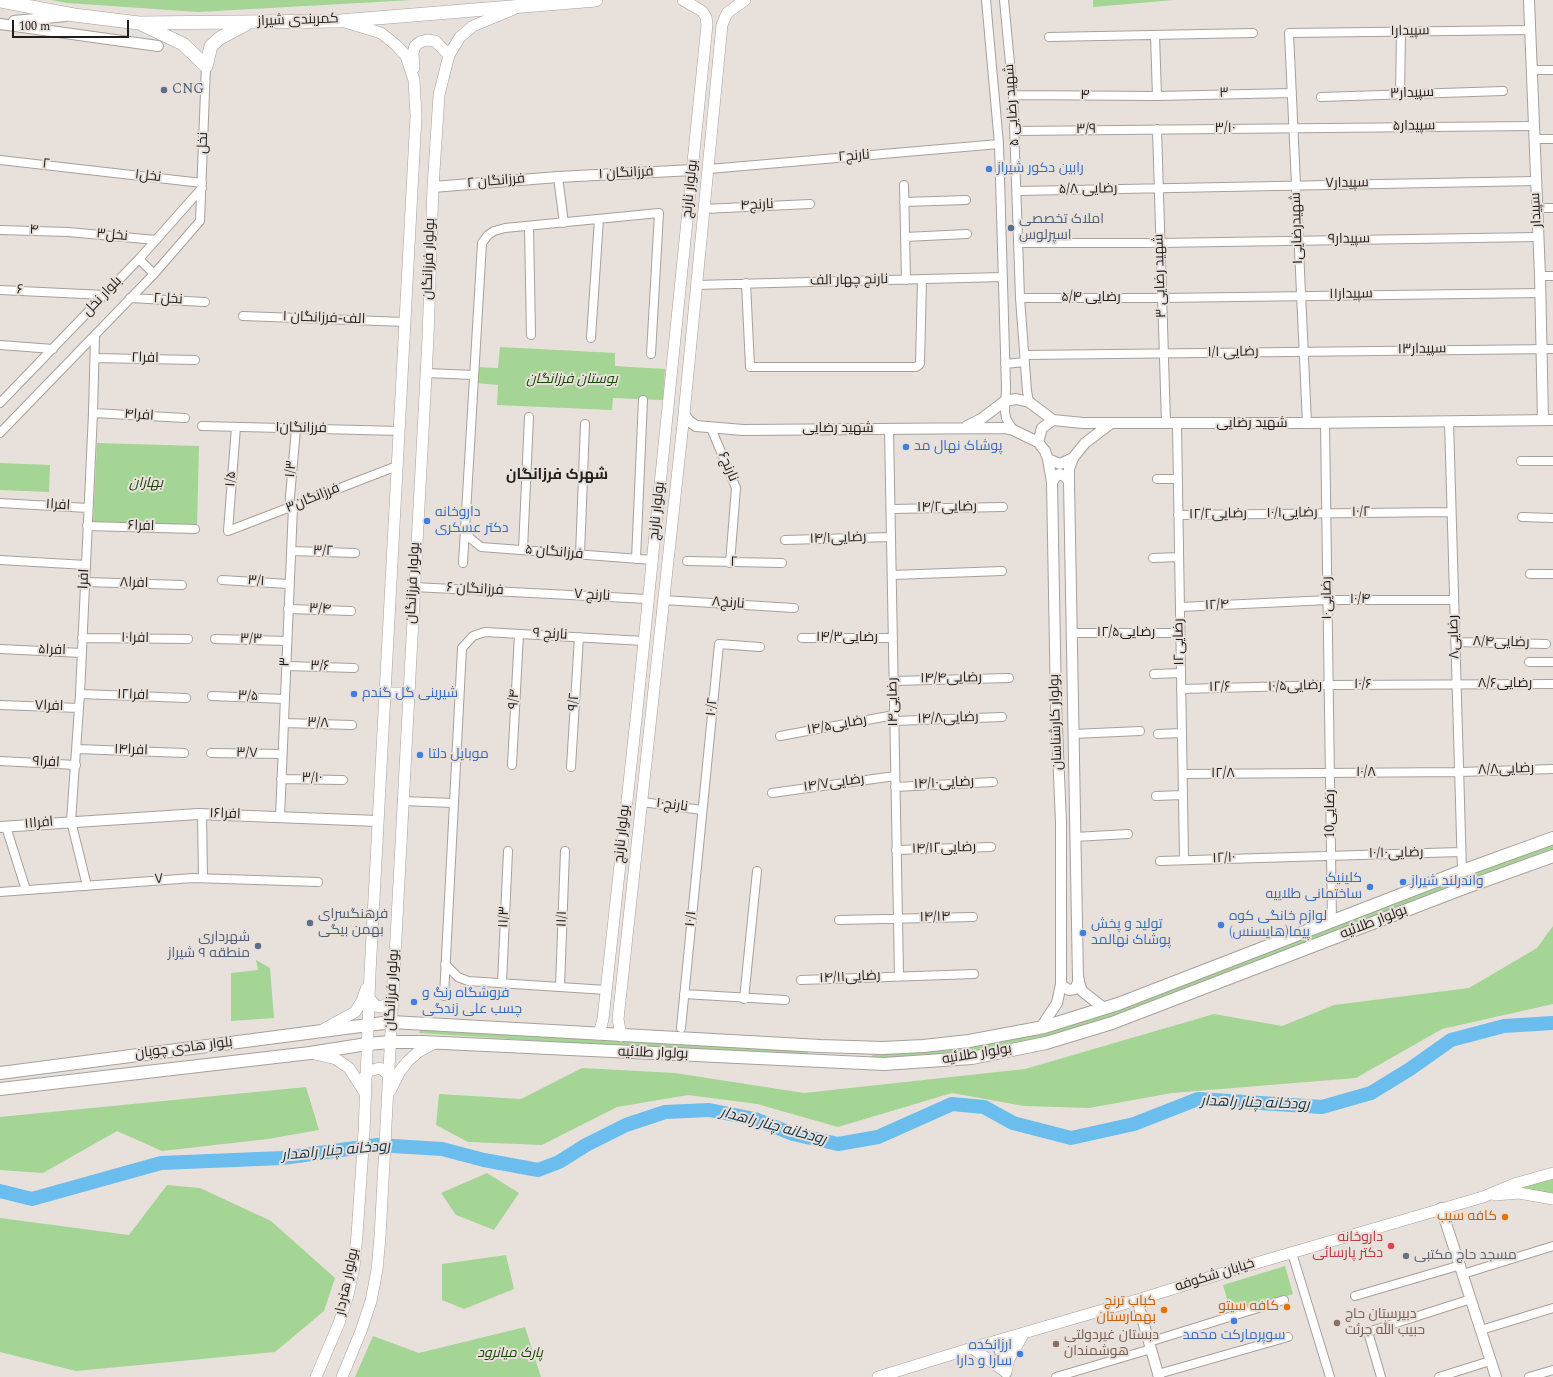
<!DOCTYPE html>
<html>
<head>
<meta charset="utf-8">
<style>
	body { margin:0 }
	#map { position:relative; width:1553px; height:1377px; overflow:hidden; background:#e8e0db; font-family:Spectral,serif }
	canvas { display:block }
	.scale { position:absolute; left:12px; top:20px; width:117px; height:18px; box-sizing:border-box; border:2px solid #201d1b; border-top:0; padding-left:5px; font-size:12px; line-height:14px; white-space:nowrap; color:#201d1b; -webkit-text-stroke:3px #e8e0db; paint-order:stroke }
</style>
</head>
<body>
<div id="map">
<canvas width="1553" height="1377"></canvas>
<div class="scale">100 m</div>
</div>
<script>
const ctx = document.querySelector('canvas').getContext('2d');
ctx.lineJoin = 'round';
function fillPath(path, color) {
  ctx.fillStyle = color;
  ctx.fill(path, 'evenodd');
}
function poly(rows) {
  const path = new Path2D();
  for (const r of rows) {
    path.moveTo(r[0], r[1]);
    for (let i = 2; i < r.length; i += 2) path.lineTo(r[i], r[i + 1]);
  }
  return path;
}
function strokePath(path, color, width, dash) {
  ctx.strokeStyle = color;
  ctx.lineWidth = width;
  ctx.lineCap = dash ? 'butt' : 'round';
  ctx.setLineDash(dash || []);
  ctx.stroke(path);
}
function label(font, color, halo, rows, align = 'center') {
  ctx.font = font + ' Spectral,Cairo,serif';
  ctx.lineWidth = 4;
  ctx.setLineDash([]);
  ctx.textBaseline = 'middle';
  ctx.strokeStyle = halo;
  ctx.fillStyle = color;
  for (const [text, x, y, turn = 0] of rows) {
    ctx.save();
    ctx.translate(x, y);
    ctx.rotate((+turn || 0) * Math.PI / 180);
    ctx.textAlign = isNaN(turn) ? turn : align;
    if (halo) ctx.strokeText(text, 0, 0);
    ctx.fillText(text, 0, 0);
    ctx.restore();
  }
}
const green = poly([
	[51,0,413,0,198,12,67,3],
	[1093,0,1174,0,1093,7],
	[500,347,615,353,615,366,665,369,663,400,613,398,612,410,497,405,498,385,475,383,476,367,498,368],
	[97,443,199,446,197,526,93,523],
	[0,463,50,465,49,492,0,490],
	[1553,844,1553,851,1144,1007,1043,1039,964,1055,880,1060,834,1056,870,1057,873,1055,987,1043,1339,923],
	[1553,926,1553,1004,1442,1029,1356,1078,1172,1093,1089,1108,1024,1106,952,1093,838,1127,757,1104,688,1095,617,1107,542,1145,468,1142,436,1125,439,1094,521,1099,582,1068,675,1073,804,1093,1025,1069,1214,1014,1282,1026,1334,1005,1469,988,1537,948],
	[256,960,270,968,274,1018,231,1021,231,973,258,970],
	[420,1030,807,1051,808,1053,808,1054,677,1050,419,1033],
	[306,1087,319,1130,268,1139,162,1151,117,1131,43,1173,0,1170,0,1117],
	[487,1173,519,1193,494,1230,456,1215,441,1193],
	[1553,1177,1553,1195,1522,1190,1521,1187],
	[167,1185,200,1188,271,1221,335,1278,324,1311,275,1352,76,1371,0,1352,0,1218,129,1235],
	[506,1255,514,1289,464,1309,442,1300,442,1264],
	[1285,1266,1293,1294,1231,1313,1223,1285],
	[525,1327,541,1377,355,1377,373,1336,419,1353]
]);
const river = poly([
	[0,1191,32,1199,161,1163,283,1158,377,1145,442,1149,484,1160,538,1170,559,1162,586,1145,626,1125,665,1112,709,1110,755,1119,793,1134,838,1144,878,1137,952,1104,984,1107,1013,1123,1071,1138,1134,1124,1198,1099,1322,1107,1371,1093,1410,1069,1451,1040,1504,1026,1553,1023]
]);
const minor = poly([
	[986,0,999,144,1006,387,1005,411,1006,418,1013,430],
	[1004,0,1013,95,1020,298,1027,391,1029,402],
	[1155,35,1157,96],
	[1049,37,1253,33],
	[1531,70,1553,70],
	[1013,95,1157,96,1292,93],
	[1400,95,1401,32],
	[1321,97,1503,91],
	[1157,129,1166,423],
	[1015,131,1534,126],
	[1535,139,1553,139],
	[0,160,202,183],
	[709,169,999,144],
	[558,177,564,223],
	[904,185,906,280],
	[1018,191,1536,181],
	[904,202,966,200],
	[1537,208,1553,208],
	[704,209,810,204],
	[529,227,531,335],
	[0,230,68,232,156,240],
	[905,237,967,234],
	[1019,243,1160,243,1538,237],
	[139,259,154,274],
	[1540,276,1553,276],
	[746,283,750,367,916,367,920,364,922,280],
	[696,285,1002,277],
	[0,290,105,295],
	[130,298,205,302],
	[1020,298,1162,298,1541,293],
	[243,316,405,322],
	[591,338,599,219],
	[0,345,53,349],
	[1025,355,1553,349],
	[95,358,195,360],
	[1005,364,1025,362],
	[426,373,474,375],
	[0,403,139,259,202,188],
	[93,413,185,418],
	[1449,421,1462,871],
	[1307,423,1289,33,1531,30],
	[1325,423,1332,922],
	[1177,424,1184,860],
	[202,426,399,431],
	[236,427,228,531,397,466],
	[711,428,736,488,730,563],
	[889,429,899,975],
	[0,433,154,274,200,221,206,66],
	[1521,461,1553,461],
	[1157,479,1178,479],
	[0,503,88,508],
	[289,508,296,429],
	[891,509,1003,507],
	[1178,515,1451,512],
	[1522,517,1553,518],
	[87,526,195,529],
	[465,529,470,538,481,547,653,560],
	[785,540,891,537],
	[523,549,529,417],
	[291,551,355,553],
	[580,555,585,424],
	[1153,558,1179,557],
	[636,559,643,400],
	[0,560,86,565],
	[687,561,782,563],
	[463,563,482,243,488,235,494,231,505,228,659,213,651,354],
	[1530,574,1553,574],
	[892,575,1002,571],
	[222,580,289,584],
	[85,582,182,585],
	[414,587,648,599],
	[663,600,794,608],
	[1180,607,1328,600,1454,600],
	[288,609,351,611],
	[1071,633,1180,633],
	[82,638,188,639],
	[802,638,893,638],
	[215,639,287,641],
	[1456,642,1546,644],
	[0,649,82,653],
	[1529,662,1553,662],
	[286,666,354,668],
	[1154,674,1181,673],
	[894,681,1009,678],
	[1181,689,1330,685,1553,684],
	[80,694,186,698],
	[212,696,284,699],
	[0,705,79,708],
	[894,721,1002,717],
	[284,723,352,725],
	[1073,734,1140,731],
	[1158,734,1182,733],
	[780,736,894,715],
	[77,749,184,753],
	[211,753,282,754],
	[0,761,76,765],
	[512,765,519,634],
	[571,767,579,637],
	[1183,774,1460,772,1553,769],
	[281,779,343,780],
	[895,787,993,782],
	[772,793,895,776],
	[1156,796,1183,795],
	[402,801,454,803],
	[642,802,702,810],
	[202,814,203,878],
	[280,817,293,507],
	[6,827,26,890],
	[1075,837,1128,834],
	[896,850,991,847],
	[1160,861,1460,852],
	[87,886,71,821,80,694,93,413,95,336],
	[0,892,193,878,318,882],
	[839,920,973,917],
	[445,964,458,977,468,981,606,990],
	[801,980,974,974],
	[502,983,508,851],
	[560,987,565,851],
	[684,994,785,1000],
	[444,996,462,648,473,636,485,632,644,641],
	[744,999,757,871],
	[681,1028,719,644,760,647],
	[1292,1253,1330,1377],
	[1463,1274,1553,1246],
	[1355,1296,1461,1265],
	[1481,1330,1553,1308],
	[1149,1342,1284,1300],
	[1158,1374,1288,1337],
	[1056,1377,1151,1349],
	[1381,1377,1368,1332,1471,1299],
	[1439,1377,1490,1361],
	[1529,1377,1553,1370]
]);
const tertiary = poly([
	[1529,0,1540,276,1543,420],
	[14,21,66,16],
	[0,24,158,46],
	[433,187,558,177,693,170],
	[684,414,689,421,696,426,743,430,1005,428,1013,430,1038,442,1045,451,1048,459,1052,482,1056,705,1061,822,1061,984,1057,1003,1041,1027],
	[967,426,981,419,1005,401,1016,399,1029,402,1053,420,1083,423,1307,423,1553,420],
	[1038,442,1042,428,1053,420],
	[1048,459,1060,464,1073,458],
	[1052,482,1057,475,1060,474,1066,477,1069,482],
	[0,827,198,814,378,821],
	[1061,985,1069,990,1075,989,1079,980],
	[1105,1009,1082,991,1078,979,1069,482,1069,469,1073,458,1085,443,1110,424],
	[1441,1208,1496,1377],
	[1137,1300,1159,1377],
	[997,1341,1006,1373]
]);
const secondary = poly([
	[414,68,413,53,415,46,420,42,427,40,435,41,449,55],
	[385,693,408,693],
	[369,998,376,1006,381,1007,391,1002,393,997],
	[324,1029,355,1012,362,1001,366,989],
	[599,1034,603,1019,637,710,707,25,706,17,702,11,683,0],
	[621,1036,618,1019,684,414,722,25,727,13,745,0],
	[311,1053,336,1059,349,1068,365,1093],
	[365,1076,369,1071,380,1068,389,1075],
	[390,1091,400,1071,408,1061,418,1052,435,1043],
	[1495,1195,1519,1193,1553,1199],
	[972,1348,1006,1372,1009,1359,1024,1333],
	[316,1377,339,1323,348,1295,354,1267,357,1235,364,1133,370,973,416,116,414,80,406,56,396,45,381,33,345,22],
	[342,1377,361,1331,371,1301,377,1270,380,1237,428,338,433,187,439,95,449,55,460,37,473,26,514,9],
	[878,1377,972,1348,1137,1300,1246,1266,1483,1197,1514,1184,1553,1173]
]);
const primary = poly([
	[0,1073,391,1022,820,1046,883,1048,923,1046,969,1041,1044,1027,1118,1004,1462,871,1553,838],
	[0,1089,310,1053,367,1044,391,1042,423,1042,884,1064,972,1058,1046,1043,1112,1023,1464,888,1553,856]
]);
const trunk = poly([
	[0,1,74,15,139,23,340,21,596,0],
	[143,25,183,44,206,66,211,46,220,38,246,24]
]);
const markers = [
	[164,90,4,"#5c6f8a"],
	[989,169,4,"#3f7fe0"],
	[1011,228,4,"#5c6f8a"],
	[906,447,4,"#3f7fe0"],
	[427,521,4,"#3f7fe0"],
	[354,694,4,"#3f7fe0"],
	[420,755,4,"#3f7fe0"],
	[1403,882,4,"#3f7fe0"],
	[1370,887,4,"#3f7fe0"],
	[310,923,4,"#5c6f8a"],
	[1221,925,4,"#3f7fe0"],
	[1083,933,4,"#3f7fe0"],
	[258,946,4,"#5c6f8a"],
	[414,1002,4,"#3f7fe0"],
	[1505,1217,4,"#e8710a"],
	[1391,1246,4,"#e0444e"],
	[1406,1256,4,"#6b7280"],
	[1287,1307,4,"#e8710a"],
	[1164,1310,4,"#e8710a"],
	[1234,1321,4,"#3f7fe0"],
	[1337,1323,4,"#8d6e63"],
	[1056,1344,4,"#8d6e63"],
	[1020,1354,4,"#3f7fe0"]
];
const streetNames = [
	["کمربندی شیراز",298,21,-2],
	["سپیدار۱",1410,32,-1],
	["۳",1224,94,-1],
	["سپیدار۳",1412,94,-2],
	["۴",1085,96],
	["شهید رضایی ۵",1013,105,-94],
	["سپیدار۵",1414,127,-1],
	["۳/۱۰",1225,129],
	["۳/۹",1086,130,-1],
	["نخل",204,143,-88],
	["نارنج۲",854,157,-5],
	["۲",46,165,6],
	["فرزانگان ۱",626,174,-3],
	["نخل۱",148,177,7],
	["فرزانگان ۲",496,182,-5],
	["سپیدار۷",1347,184,-1],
	["بولوار نارنج",691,189,-84],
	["رضایی ۵/۸",1088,190,-1],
	["نارنج۴",757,206,-3],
	["سپیدار",1537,210,-93],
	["شهیدرضایی۱",1298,228,-92],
	["۴",34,231,2],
	["نخل۳",112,236,5],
	["سپیدار۹",1349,240,-1],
	["بولوار فرزانگان",430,259,-88],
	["شهید رضایی ۳",1161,276,-92],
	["نارنج چهار الف",849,281,-1],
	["۶",20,291,2],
	["سپیدار۱۱",1351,295,-1],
	["بلوار نخل",103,297,-46],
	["رضایی ۵/۴",1091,298],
	["نخل۲",168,300,3],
	["۱ الف-فرزانگان",324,319,2],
	["سپیدار۱۳",1422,350,-1],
	["رضایی ۱/۱",1233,353,-1],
	["۲افرا",145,359,1],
	["۴افرا",139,416,4],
	["شهید رضایی",1252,424],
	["فرزانگان۱",301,429,1],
	["شهید رضایی",838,429],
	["نارنج۶",727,467,67],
	["۱/۳",292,469,-86],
	["۱/۵",232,479,-86],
	["فرزانگان۳",313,499,-22],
	["افرا۱",58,506,3],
	["رضایی۱۴/۲",947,508,-1],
	["بولوار نارنج",658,511,-84],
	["۱۰/۲",1361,513,-1],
	["رضایی۱۰/۱",1292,514,-1],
	["رضایی۱۲/۲",1218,515,-1],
	["۶افرا",141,527,2],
	["۱۴/۱رضایی",838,539,-2],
	["۳/۲",323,552,2],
	["فرزانگان ۵",554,553,5],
	["۲",734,563,1],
	["افرا",85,579,-87],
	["۳/۱",256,582,4],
	["بولوار فرزانگان",414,583,-87],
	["۸افرا",134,584,2],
	["فرزانگان ۶",475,590,3],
	["نارنج ۷",592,596,3],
	["رضایی۱۰",1328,598,-91],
	["۱۰/۴",1360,600],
	["نارنج۸",728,604,4],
	["۱۲/۴",1217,606,-3],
	["۳/۴",320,610,2],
	["رضایی۱۲/۵",1126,633],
	["نارنج ۹",550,635,3],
	["رضایی۸",1455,637,-92],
	["رضایی۱۴/۳",847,638],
	["۱۰افرا",135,639,1],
	["۳/۳",251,640,1],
	["رضایی۱۲",1180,642,-91],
	["رضایی۸/۴",1501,643,1],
	["افرا۵",52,651,2],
	["۳",286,662,-88],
	["۳/۶",320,667,2],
	["رضایی۱۴/۴",951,679,-1],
	["رضایی۸/۶",1505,684],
	["۱۰/۶",1363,685],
	["رضایی۱۰/۵",1295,687,-2],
	["۱۲/۶",1220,688,-1],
	["۱۲افرا",133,696,2],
	["۳/۵",248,697,3],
	["۹/۴",515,699,-87],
	["۹/۲",575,702,-86],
	["رضایی۱۴",894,702,-91],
	["افرا۷",49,707,2],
	["۱۰/۲",713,707,-84],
	["رضایی۱۴/۸",948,719,-2],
	["بولوار کارشناسان",1057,722,-92],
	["۳/۸",318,724,2],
	["رضایی۱۴/۵",837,726,-10],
	["۱۴افرا",131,751,2],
	["۳/۷",247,754,1],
	["افرا۹",46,763,3],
	["رضایی۸/۸",1506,770,-2],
	["۱۰/۸",1366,773],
	["۱۲/۸",1223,774],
	["۳/۱۰",312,779,1],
	["رضایی۱۴/۷",834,784,-8],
	["رضایی۱۴/۱۰",944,784,-3],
	["نارنج۱۰",672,806,7],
	["رضایی10",1331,814,-90],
	["۱۶افرا",225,815,2],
	["افرا۱۱",39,824,-5],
	["بولوار نارنج",623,834,-84],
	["رضایی۱۴/۱۲",944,849,-2],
	["رضایی۱۰/۱۰",1396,854,-1],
	["۱۲/۱۰",1224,859,-2],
	["۷",159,880,-4],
	["۱۱/۳",505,917,-88],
	["۱۴/۱۴",935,918,-2],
	["۱۱/۱",563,919,-88],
	["۱۰/۱",692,919,-84],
	["بولوار طلائیه",1374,923,-21],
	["رضایی۱۴/۱۱",850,978,-3],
	["بولوار فرزانگان",393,990,-87],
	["بلوار هادی چوپان",184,1049,-7],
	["بولوار طلائیه",653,1054,2],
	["بولوار طلائیه",977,1055,-9],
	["خیابان شکوفه",1215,1276,-17],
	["بولوار هنردار",348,1282,-78]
];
const serviceNames = [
	["CNG",172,90],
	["املاک تخصصی",1019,220],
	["اسپرلوس",1019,236],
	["فرهنگسرای",318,915],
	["بهمن بیگی",318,931],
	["شهرداری",250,938,"right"],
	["منطقه ۹ شیراز",250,954,"right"]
];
const shopNames = [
	["رابین دکور شیراز",997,169],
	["پوشاک نهال مد",914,447],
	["داروخانه",435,513],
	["دکتر عسکری",435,529],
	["شیرینی گل گندم",362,694],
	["موبایل دلتا",428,755],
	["کلینیک",1362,879,"right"],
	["ساختمانی طلاییه",1362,895,"right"],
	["واندرلند شیراز",1411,882],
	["لوازم خانگی کوه",1229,917],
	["پیما(هایسنس)",1229,933],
	["تولید و پخش",1091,925],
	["پوشاک نهالمد",1091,941],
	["فروشگاه رنگ و",422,994],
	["چسب علی زندگی",422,1010],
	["سوپرمارکت محمد",1234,1336,"center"],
	["ارزانکده",1012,1346,"right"],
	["سارا و دارا",1012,1362,"right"]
];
const parkNames = [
	["بوستان فرزانگان",572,380],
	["بهاران",146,484],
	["پارک میانرود",510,1354]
];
const foodNames = [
	["کافه سیب",1497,1217],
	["کباب ترنج",1156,1302],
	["بهمارستان",1156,1318],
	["کافه سیتو",1279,1307]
];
const healthNames = [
	["داروخانه",1383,1238],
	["دکتر پارسائی",1383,1254]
];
const worshipNames = [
	["مسجد حاج مکتبی",1414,1256]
];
const educationNames = [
	["دبیرستان حاج",1345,1315],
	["حبیب الله جرئت",1345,1331],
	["دبستان غیردولتی",1064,1336],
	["هوشمندان",1064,1352]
];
const neighbourhoodNames = [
	["شهرک فرزانگان",557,476]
];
const waterNames = [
	["رودخانه چنار راهدار",1255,1104,2],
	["رودخانه چنار راهدار",773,1127,15],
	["رودخانه چنار راهدار",336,1152,-5]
];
fillPath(green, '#a4d595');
strokePath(river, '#6bbdee', 14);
strokePath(minor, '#a7a09b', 10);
strokePath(tertiary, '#a7a09b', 12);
strokePath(secondary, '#a7a09b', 12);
strokePath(primary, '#a7a09b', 14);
strokePath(trunk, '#a7a09b', 14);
strokePath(minor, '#fff', 8);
strokePath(tertiary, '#fff', 10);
strokePath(secondary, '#fff', 11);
strokePath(primary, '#fff', 12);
strokePath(trunk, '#fff', 13);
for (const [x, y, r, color] of markers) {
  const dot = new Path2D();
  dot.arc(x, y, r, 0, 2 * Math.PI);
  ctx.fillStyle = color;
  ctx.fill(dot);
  strokePath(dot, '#e8e0db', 1.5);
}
label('14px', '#201d1b', '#e8e0db', streetNames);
label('14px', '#4e5e75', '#e8e0db', serviceNames, 'left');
label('14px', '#366cbe', '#e8e0db', shopNames, 'left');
label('italic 14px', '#174802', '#e8e0db', parkNames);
label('14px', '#c56008', '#e8e0db', foodNames, 'right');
label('14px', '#be3a42', '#e8e0db', healthNames, 'right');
label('14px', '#5b616d', '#e8e0db', worshipNames, 'left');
label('14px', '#785e54', '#e8e0db', educationNames, 'left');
label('bold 15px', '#201d1b', '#e8e0db', neighbourhoodNames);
label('italic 15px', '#0f3448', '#e8e0db', waterNames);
</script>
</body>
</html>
